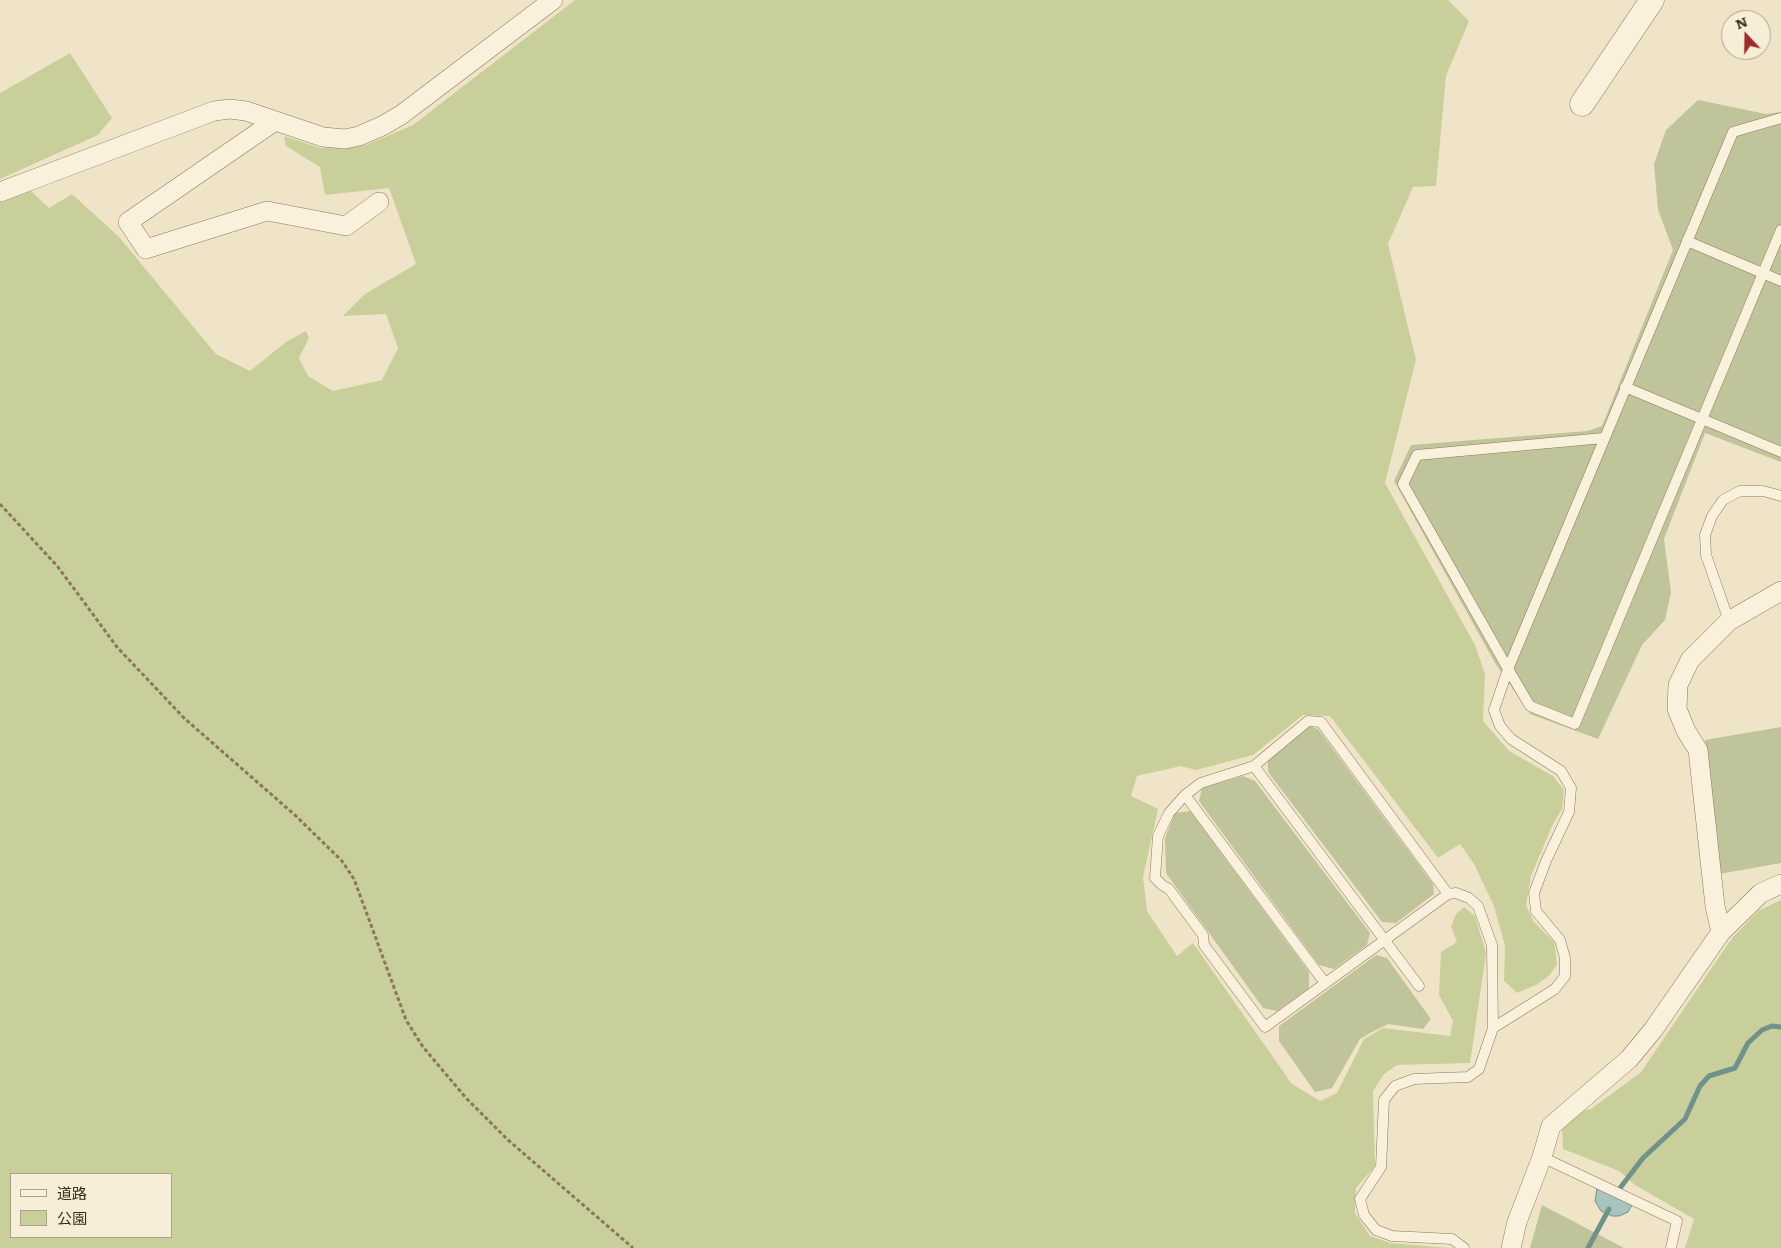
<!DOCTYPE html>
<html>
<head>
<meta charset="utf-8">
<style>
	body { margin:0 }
	#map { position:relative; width:1781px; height:1248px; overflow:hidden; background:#f0e4c8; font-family:Literata,"Noto Sans JP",serif }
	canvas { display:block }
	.legend { position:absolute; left:10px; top:1173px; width:162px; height:65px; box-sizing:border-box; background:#f7eed8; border:1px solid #ada18e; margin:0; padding:6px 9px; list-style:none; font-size:15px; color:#3d2e20 }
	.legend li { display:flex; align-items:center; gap:10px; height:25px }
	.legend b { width:25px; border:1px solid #ada18e }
	.north { position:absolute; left:1721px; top:10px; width:50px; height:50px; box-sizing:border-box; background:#f7eed8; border:1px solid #ada18e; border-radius:50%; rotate:339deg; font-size:14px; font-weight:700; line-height:20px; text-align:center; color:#3d2e20 }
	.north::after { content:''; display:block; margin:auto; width:18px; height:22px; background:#9e2a2b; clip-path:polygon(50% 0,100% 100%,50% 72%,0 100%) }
</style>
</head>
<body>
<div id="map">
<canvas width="1781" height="1248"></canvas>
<ul class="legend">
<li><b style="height:6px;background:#faf1dc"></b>道路</li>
<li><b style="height:14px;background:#c9cf9b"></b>公園</li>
</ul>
<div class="north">N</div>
</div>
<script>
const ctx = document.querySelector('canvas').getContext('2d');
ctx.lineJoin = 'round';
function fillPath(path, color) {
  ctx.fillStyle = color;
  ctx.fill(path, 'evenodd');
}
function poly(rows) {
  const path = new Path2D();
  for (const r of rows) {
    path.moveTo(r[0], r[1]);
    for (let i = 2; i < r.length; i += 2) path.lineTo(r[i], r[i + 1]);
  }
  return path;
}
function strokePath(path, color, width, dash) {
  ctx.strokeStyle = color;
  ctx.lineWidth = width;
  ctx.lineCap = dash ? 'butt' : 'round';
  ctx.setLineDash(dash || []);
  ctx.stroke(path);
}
const green = poly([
	[575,0,1448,0,1469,21,1446,76,1436,186,1413,187,1388,244,1416,360,1385,483,1475,645,1485,674,1483,721,1509,751,1553,776,1564,790,1562,809,1552,826,1531,876,1526,905,1534,922,1554,942,1557,964,1550,975,1538,984,1517,993,1504,981,1505,946,1494,906,1474,864,1460,844,1438,858,1330,716,1303,715,1253,755,1196,770,1181,766,1137,776,1131,796,1158,809,1143,877,1147,911,1177,956,1193,943,1292,1084,1320,1101,1337,1093,1364,1039,1383,1028,1450,1036,1453,1021,1439,995,1441,952,1457,942,1451,927,1456,914,1464,907,1475,916,1486,953,1470,1063,1397,1065,1384,1074,1373,1091,1375,1166,1356,1188,1355,1213,1370,1236,1390,1243,1451,1248,0,1248,0,201,30,190,49,208,72,194,119,237,216,354,250,371,286,342,306,331,309,338,299,358,308,376,333,391,382,380,398,348,386,314,343,316,365,294,416,264,389,188,325,195,320,167,286,146,284,136,320,148,366,145,413,125],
	[11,1174,171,1174,171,1237,11,1237],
	[70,53,112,118,98,135,0,179,0,93],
	[1781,900,1781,1248,1685,1248,1694,1219,1635,1185,1619,1171,1563,1149,1562,1128,1577,1112,1591,1109,1641,1072,1732,938,1758,911]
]);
const cemetery = poly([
	[1698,100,1766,114,1781,112,1781,462,1705,433,1664,539,1671,592,1665,620,1642,645,1598,739,1530,714,1495,663,1394,481,1411,445,1587,431,1602,426,1673,250,1658,210,1654,164,1666,130],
	[1309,726,1318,729,1433,884,1434,894,1396,923,1382,922,1268,772,1268,761],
	[1781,727,1781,863,1719,874,1705,740],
	[1243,776,1255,781,1370,933,1367,945,1334,969,1319,965,1199,801,1202,788],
	[1190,811,1309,972,1309,988,1277,1011,1263,1008,1166,873,1165,838,1175,813],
	[1376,955,1387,958,1431,1019,1423,1029,1388,1024,1372,1032,1360,1039,1332,1088,1315,1092,1279,1041,1279,1026],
	[1542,1205,1624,1248,1530,1248]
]);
const water = poly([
	[1597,1188,1632,1205,1628,1212,1619,1216,1612,1216,1601,1211,1595,1201,1597,1188]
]);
const stream = poly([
	[1617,1192,1643,1158,1685,1119,1700,1086,1709,1076,1735,1068,1748,1043,1762,1030,1772,1026,1781,1027],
	[1588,1248,1609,1209]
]);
const path = poly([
	[0,504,58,567,117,647,184,718,296,816,342,861,354,879,406,1020,423,1047,466,1098,508,1140,633,1248]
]);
const service = poly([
	[1781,118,1733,132,1508,669,1530,706,1575,724,1781,230],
	[1687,241,1781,281],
	[1625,387,1781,452],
	[1729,621,1706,555,1705,535,1712,516,1723,500,1740,491,1763,491,1781,496],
	[1254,766,1419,986],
	[1185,795,1325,983],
	[1448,894,1321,722,1308,721,1254,766,1201,783,1185,795,1169,813,1158,836,1155,878,1162,885,1169,889,1203,935,1204,945,1265,1027,1448,894,1456,893,1469,898,1478,906,1492,945,1493,1028],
	[1542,1157,1677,1221,1671,1248],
	[1464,1248,1452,1239,1392,1236,1376,1230,1364,1215,1360,1199,1381,1167,1384,1100,1395,1086,1414,1079,1468,1077,1479,1069,1493,1028,1555,989,1565,976,1565,958,1560,940,1536,911,1534,893,1546,861,1569,812,1571,788,1561,771,1511,739,1500,726,1494,710,1508,669,1403,484,1417,455,1604,438]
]);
const minor = poly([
	[275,121,128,222,146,249,267,211,346,226,379,202],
	[0,192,214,111,230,109,246,111,323,137,345,139,359,136,382,126,401,115,553,0],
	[1721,932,1715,906,1698,750,1686,731,1677,709,1678,685,1690,660,1729,621,1781,591],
	[1511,1248,1517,1222,1542,1157,1551,1126,1629,1059,1653,1030,1721,932,1761,893,1781,884]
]);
const tertiary = poly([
	[1582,104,1652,0]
]);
fillPath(green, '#c9cf9b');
fillPath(cemetery, '#bfc49a');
fillPath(water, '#a9c4bc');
strokePath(water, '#6f938a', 1);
strokePath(stream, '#6f938a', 5);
strokePath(service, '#8d765c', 11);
strokePath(minor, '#8d765c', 20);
strokePath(tertiary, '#8d765c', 25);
strokePath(path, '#8d765c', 3, [4, 2.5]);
strokePath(service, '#faf1dc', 10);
strokePath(minor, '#faf1dc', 19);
strokePath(tertiary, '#faf1dc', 24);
</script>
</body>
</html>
